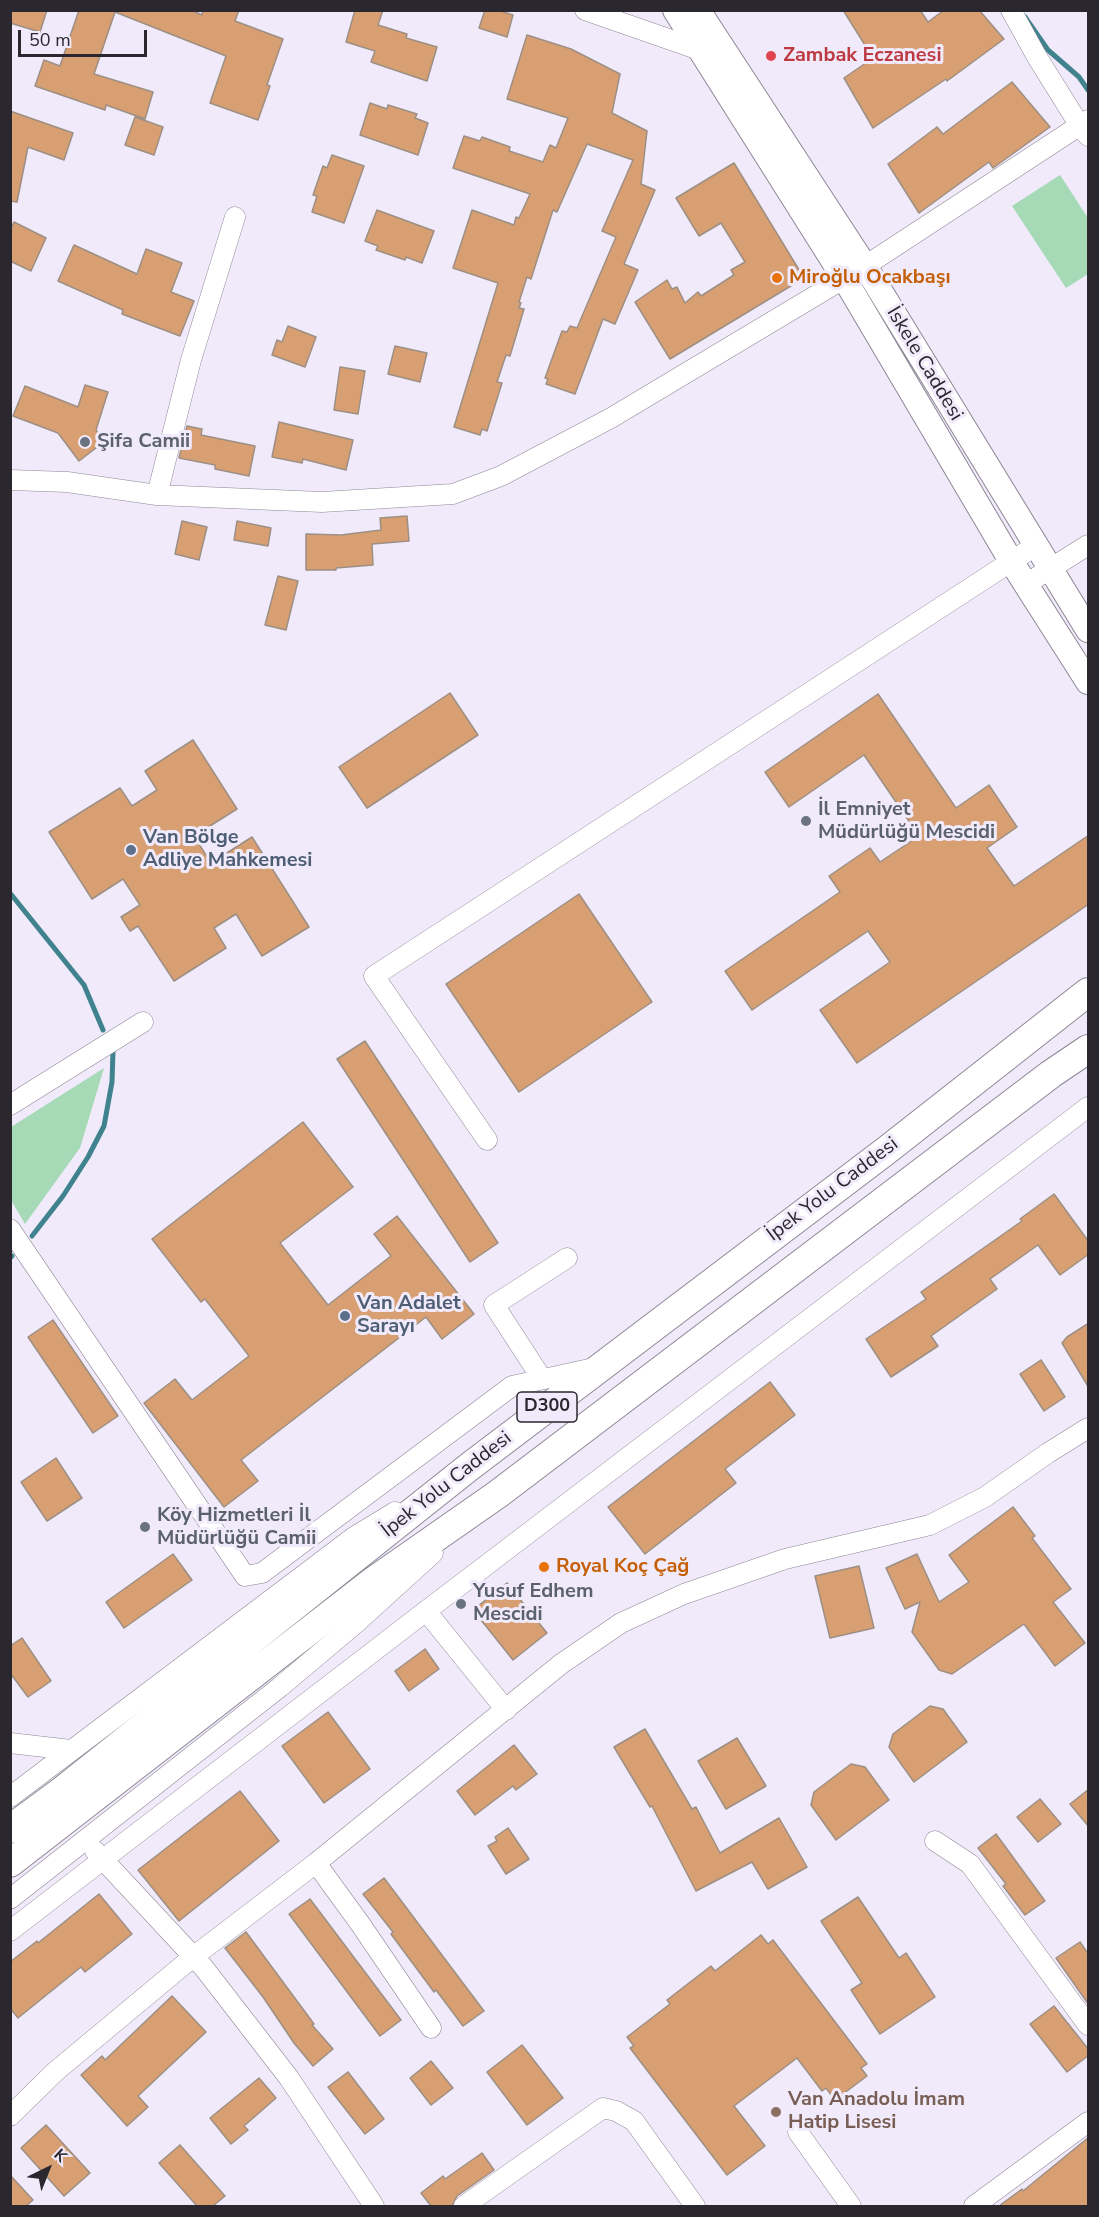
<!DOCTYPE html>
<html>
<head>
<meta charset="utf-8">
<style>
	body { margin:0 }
	#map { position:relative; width:1099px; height:2217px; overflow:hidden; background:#f0eafa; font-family:"Nunito Sans",sans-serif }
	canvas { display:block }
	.frame { position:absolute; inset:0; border:12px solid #2a282e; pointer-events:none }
	.north { position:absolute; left:18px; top:2139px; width:60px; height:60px; -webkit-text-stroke:4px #f0eafa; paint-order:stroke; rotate:43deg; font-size:16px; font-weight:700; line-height:24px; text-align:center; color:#2a282e }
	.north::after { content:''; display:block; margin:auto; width:21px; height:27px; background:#2a282e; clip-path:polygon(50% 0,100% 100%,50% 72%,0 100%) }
	.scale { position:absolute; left:18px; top:30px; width:129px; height:27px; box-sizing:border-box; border:3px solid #2a282e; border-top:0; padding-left:8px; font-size:18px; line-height:21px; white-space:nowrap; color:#2a282e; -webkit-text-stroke:4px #f0eafa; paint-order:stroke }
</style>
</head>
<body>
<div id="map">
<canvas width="1099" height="2217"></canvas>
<div class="frame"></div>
<div class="north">K</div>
<div class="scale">50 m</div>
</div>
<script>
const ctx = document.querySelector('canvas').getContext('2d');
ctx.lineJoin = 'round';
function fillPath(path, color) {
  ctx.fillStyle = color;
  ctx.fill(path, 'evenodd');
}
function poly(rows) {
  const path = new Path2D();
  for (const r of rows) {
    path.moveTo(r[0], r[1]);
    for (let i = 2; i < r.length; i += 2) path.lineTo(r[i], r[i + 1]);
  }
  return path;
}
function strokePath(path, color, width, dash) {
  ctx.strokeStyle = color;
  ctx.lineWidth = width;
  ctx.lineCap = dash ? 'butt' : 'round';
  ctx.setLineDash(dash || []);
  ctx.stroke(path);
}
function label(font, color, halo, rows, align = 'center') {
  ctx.font = font + ' "Nunito Sans",sans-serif';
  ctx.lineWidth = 6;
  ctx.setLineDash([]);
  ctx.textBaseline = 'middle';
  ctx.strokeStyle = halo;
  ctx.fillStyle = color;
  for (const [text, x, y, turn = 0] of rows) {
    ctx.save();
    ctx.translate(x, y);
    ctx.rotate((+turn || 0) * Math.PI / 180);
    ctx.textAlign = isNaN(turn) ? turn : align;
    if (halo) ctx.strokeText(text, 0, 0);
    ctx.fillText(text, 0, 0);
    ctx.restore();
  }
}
const green = poly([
	[1060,175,1088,218,1088,274,1066,288,1012,206],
	[104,1068,80,1148,25,1224,11,1200,11,1127]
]);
const stream = poly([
	[1025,17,1048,50,1079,77,1088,90],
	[10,893,84,985,103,1030],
	[32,1236,63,1196,88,1157,104,1126,112,1082,113,1051],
	[10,1258,12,1256]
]);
const building = poly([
	[12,10,47,10,40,32,10,23,12,10],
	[79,10,191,10,202,15,203,10,239,10,235,21,283,39,267,85,270,86,258,120,210,103,226,56,115,12,94,74,153,92,145,119,106,105,105,110,35,86,44,60,60,66,79,10],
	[355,10,383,10,378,25,407,34,406,38,437,47,427,81,371,62,375,51,346,42,355,10],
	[485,10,497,10,513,15,507,37,479,28,485,10],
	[843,10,920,10,928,22,944,10,979,10,1004,39,947,81,946,79,873,128,844,78,873,58,843,10],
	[527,35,571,49,620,74,612,113,647,131,641,184,655,190,624,264,638,270,615,324,603,319,575,394,546,384,548,379,545,378,562,331,567,332,570,326,577,328,616,237,602,231,633,160,587,144,557,212,553,210,531,279,527,277,519,302,521,303,519,308,524,309,510,356,506,355,497,382,502,383,487,431,482,429,480,435,454,427,498,283,453,268,472,210,514,225,516,217,519,218,530,194,453,168,464,136,480,141,482,137,510,147,509,151,543,162,550,145,556,148,568,118,507,99,527,35],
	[1012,82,1050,127,993,168,989,162,919,213,888,164,937,127,943,134,1012,82],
	[370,103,387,109,388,105,417,114,415,118,428,123,418,155,360,135,370,103],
	[10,111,73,133,64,160,28,147,17,202,10,201,10,111],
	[135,117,163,127,154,155,125,145,135,117],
	[332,155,364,166,344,223,312,212,317,196,313,195,323,166,327,168,332,155],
	[734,163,804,278,670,359,635,302,667,280,672,289,677,287,685,303,698,292,701,296,734,275,731,270,745,262,721,223,699,236,676,198,734,163],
	[377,210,434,231,422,263,406,257,405,260,376,250,378,246,365,241,377,210],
	[14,222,46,238,31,271,10,261,10,230,14,222],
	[74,245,137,274,146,249,182,263,171,292,194,301,180,336,122,314,123,310,58,281,74,245],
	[288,326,316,337,305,367,272,355,277,340,282,342,288,326],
	[395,346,427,353,420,382,388,374,395,346],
	[340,367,365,371,358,414,334,410,340,367],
	[85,385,108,392,96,430,105,441,79,461,58,433,13,416,25,386,78,407,85,385],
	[279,422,353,440,346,470,303,459,302,463,272,457,279,422],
	[187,426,202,429,201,435,255,446,249,476,215,469,215,465,179,458,187,426],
	[407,516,409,541,372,544,373,565,336,568,336,570,306,570,306,534,341,535,381,530,380,518,407,516],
	[182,521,207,527,199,560,175,554,182,521],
	[237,521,271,528,268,546,234,540,237,521],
	[278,576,298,581,286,630,265,625,278,576],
	[450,693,478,735,367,808,339,767,450,693],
	[878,694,956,808,989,785,1017,827,987,848,1014,886,1089,835,1089,904,857,1063,820,1010,890,962,868,931,752,1010,725,971,840,892,829,876,870,848,880,862,919,836,864,755,789,807,765,772,878,694],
	[193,740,237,809,194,836,211,863,252,837,309,927,262,956,236,914,214,928,226,948,174,981,138,926,130,931,121,917,140,905,123,879,92,899,49,832,120,788,132,806,157,790,145,771,193,740],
	[579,894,652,1002,519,1092,446,984,579,894],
	[365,1041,498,1243,470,1262,337,1059,365,1041],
	[303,1122,353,1187,280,1243,328,1305,391,1256,374,1234,397,1216,474,1314,442,1339,426,1317,241,1460,258,1481,224,1507,144,1403,175,1379,192,1400,249,1356,205,1299,201,1302,152,1239,303,1122],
	[1054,1194,1089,1242,1089,1254,1060,1275,1038,1245,990,1279,997,1289,931,1336,938,1346,891,1377,866,1339,926,1299,921,1292,1022,1221,1020,1219,1054,1194],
	[53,1320,118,1416,93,1433,28,1337,53,1320],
	[1089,1323,1089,1388,1062,1343,1067,1337,1089,1323],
	[1041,1360,1065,1397,1044,1411,1020,1374,1041,1360],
	[770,1382,795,1415,725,1469,736,1483,645,1554,608,1507,770,1382],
	[56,1458,82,1498,47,1521,21,1482,56,1458],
	[1013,1507,1035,1536,1032,1538,1071,1589,1053,1602,1085,1643,1055,1666,1024,1624,952,1674,939,1670,912,1632,920,1602,905,1609,886,1568,917,1554,939,1602,969,1582,949,1555,1013,1507],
	[173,1554,192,1580,124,1628,106,1602,173,1554],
	[859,1566,874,1628,830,1638,815,1576,859,1566],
	[507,1583,547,1633,513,1660,473,1610,507,1583],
	[22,1638,51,1681,28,1697,10,1673,10,1646,22,1638],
	[425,1649,439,1669,409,1691,395,1671,425,1649],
	[930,1706,943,1709,967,1742,914,1782,889,1747,893,1734,930,1706],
	[328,1712,370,1769,324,1803,282,1746,328,1712],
	[645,1729,692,1809,696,1807,720,1853,779,1818,807,1867,768,1889,752,1862,696,1891,652,1806,650,1807,614,1747,645,1729],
	[737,1738,766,1786,726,1809,698,1761,737,1738],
	[514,1745,537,1774,516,1790,513,1786,475,1815,457,1791,514,1745],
	[851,1764,865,1767,889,1800,836,1840,811,1805,814,1792,851,1764],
	[1089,1789,1089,1827,1070,1804,1089,1789],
	[240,1791,279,1841,179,1921,138,1870,240,1791],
	[1040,1799,1061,1824,1038,1842,1017,1817,1040,1799],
	[508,1828,529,1859,506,1874,488,1846,497,1841,495,1837,508,1828],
	[996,1834,1045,1901,1025,1915,1003,1886,1006,1884,978,1848,996,1834],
	[384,1878,484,2011,463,2026,436,1990,434,1992,391,1934,393,1932,363,1894,384,1878],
	[99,1894,132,1934,85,1972,81,1967,18,2018,10,2008,10,1962,37,1941,38,1943,99,1894],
	[858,1897,899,1958,906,1953,935,1997,880,2034,851,1990,862,1983,821,1921,858,1897],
	[310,1899,401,2020,380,2036,289,1914,310,1899],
	[246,1932,314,2024,312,2025,333,2049,313,2066,294,2043,263,1997,225,1948,246,1932],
	[761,1935,768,1944,773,1940,867,2064,861,2068,867,2076,835,2100,826,2088,822,2091,797,2058,734,2106,765,2146,727,2175,630,2048,634,2046,627,2037,670,2004,667,2000,711,1966,715,1971,761,1935],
	[1080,1942,1089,1955,1089,2005,1056,1958,1080,1942],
	[172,1996,206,2032,138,2096,148,2107,127,2126,81,2075,102,2056,105,2060,172,1996],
	[1054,2006,1089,2050,1089,2055,1067,2072,1030,2024,1054,2006],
	[522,2045,563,2098,527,2125,487,2072,522,2045],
	[431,2061,453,2088,431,2105,410,2078,431,2061],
	[348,2072,384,2119,365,2134,328,2087,348,2072],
	[259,2078,276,2098,244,2126,248,2130,231,2144,210,2118,259,2078],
	[46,2125,90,2173,64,2196,21,2148,46,2125],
	[1089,2137,1089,2206,999,2206,1022,2189,1023,2191,1089,2137],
	[180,2145,225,2196,213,2206,197,2206,159,2163,180,2145],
	[482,2153,494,2170,457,2196,452,2206,431,2206,421,2193,443,2176,445,2179,482,2153],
	[10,2175,33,2200,26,2206,10,2206,10,2175]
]);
const minor = poly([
	[585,10,700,50,707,46],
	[1011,10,1037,57,1080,126,1088,136],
	[10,480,67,482,157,495,322,502,453,494,501,476,611,418,865,266,1088,120],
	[157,495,191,360,235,217],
	[1026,584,1088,545],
	[10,1105,143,1022],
	[487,1140,374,976,1035,546],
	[10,1229,245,1576,262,1573,512,1386,594,1368],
	[542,1379,494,1305,567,1258],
	[426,1611,506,1710],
	[10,1743,71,1750],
	[10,1797,354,1537,395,1512],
	[935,1841,970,1864,1088,2025],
	[95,1851,204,1968,289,2078,374,2206],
	[316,1863,361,1925,431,2028],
	[10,1899,280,1687,356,1623,433,1553],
	[10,1931,426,1611,1088,1107],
	[10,2116,56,2071,193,1957,316,1863,561,1664,621,1623,684,1594,785,1559,930,1525,985,1497,1048,1453,1088,1428],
	[798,2132,851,2206],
	[464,2206,603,2108,616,2111,634,2121,695,2206],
	[974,2206,1088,2122]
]);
const major = poly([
	[675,10,844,278,1011,561,1088,682],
	[698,10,865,266,1088,630]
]);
const highway = poly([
	[10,1829,63,1790,469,1467,887,1150,1088,992],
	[10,1863,372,1582,498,1494,1051,1074,1088,1049]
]);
const markers = [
	[771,56,6,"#e0444e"],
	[777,278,6,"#e8710a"],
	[85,442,6,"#6b7280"],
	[806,821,6,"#6b7280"],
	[131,850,6,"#5c6f8a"],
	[345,1316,6,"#5c6f8a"],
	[145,1527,6,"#6b7280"],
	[544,1567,6,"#e8710a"],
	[461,1604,6,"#6b7280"],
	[776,2112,6,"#8d6e63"]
];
const shields = [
	[547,1407,60]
];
const shieldNames = [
	["D300",547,1407]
];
const healthNames = [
	["Zambak Eczanesi",783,56]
];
const foodNames = [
	["Miroğlu Ocakbaşı",789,278],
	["Royal Koç Çağ",556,1567]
];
const streetNames = [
	["İskele Caddesi",924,364,59],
	["İpek Yolu Caddesi",833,1190,-37],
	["İpek Yolu Caddesi",447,1485,-38]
];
const worshipNames = [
	["Şifa Camii",97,442],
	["İl Emniyet",818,810],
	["Müdürlüğü Mescidi",818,833],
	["Köy Hizmetleri İl",157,1516],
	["Müdürlüğü Camii",157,1539],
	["Yusuf Edhem",473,1592],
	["Mescidi",473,1615]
];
const serviceNames = [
	["Van Bölge",143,838],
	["Adliye Mahkemesi",143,861],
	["Van Adalet",357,1304],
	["Sarayı",357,1327]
];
const educationNames = [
	["Van Anadolu İmam",788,2100],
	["Hatip Lisesi",788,2123]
];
fillPath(green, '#a6d9b6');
strokePath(stream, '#41828f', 5);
fillPath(building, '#d89f72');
strokePath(building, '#9d8f84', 1.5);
strokePath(minor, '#8d8795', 21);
strokePath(major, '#8d8795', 26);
strokePath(highway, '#8d8795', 30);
strokePath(minor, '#fff', 20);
strokePath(major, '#fff', 24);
strokePath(highway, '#fff', 28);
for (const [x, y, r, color] of markers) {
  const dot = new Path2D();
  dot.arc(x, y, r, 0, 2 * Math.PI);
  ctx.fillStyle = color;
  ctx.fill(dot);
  strokePath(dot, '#f0eafa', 2);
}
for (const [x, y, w] of shields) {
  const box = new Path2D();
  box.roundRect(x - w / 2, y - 15, w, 30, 4.5);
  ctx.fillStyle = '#f0eafa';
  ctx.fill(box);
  strokePath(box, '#2a282e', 1.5);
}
label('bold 18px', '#2a282e', null, shieldNames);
label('bold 20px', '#be3a42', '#f0eafa', healthNames, 'left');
label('bold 20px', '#c56008', '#f0eafa', foodNames, 'left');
label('20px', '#2a282e', '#f0eafa', streetNames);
label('bold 20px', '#5b616d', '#f0eafa', worshipNames, 'left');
label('bold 20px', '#4e5e75', '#f0eafa', serviceNames, 'left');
label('bold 20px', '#785e54', '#f0eafa', educationNames, 'left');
</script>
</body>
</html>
